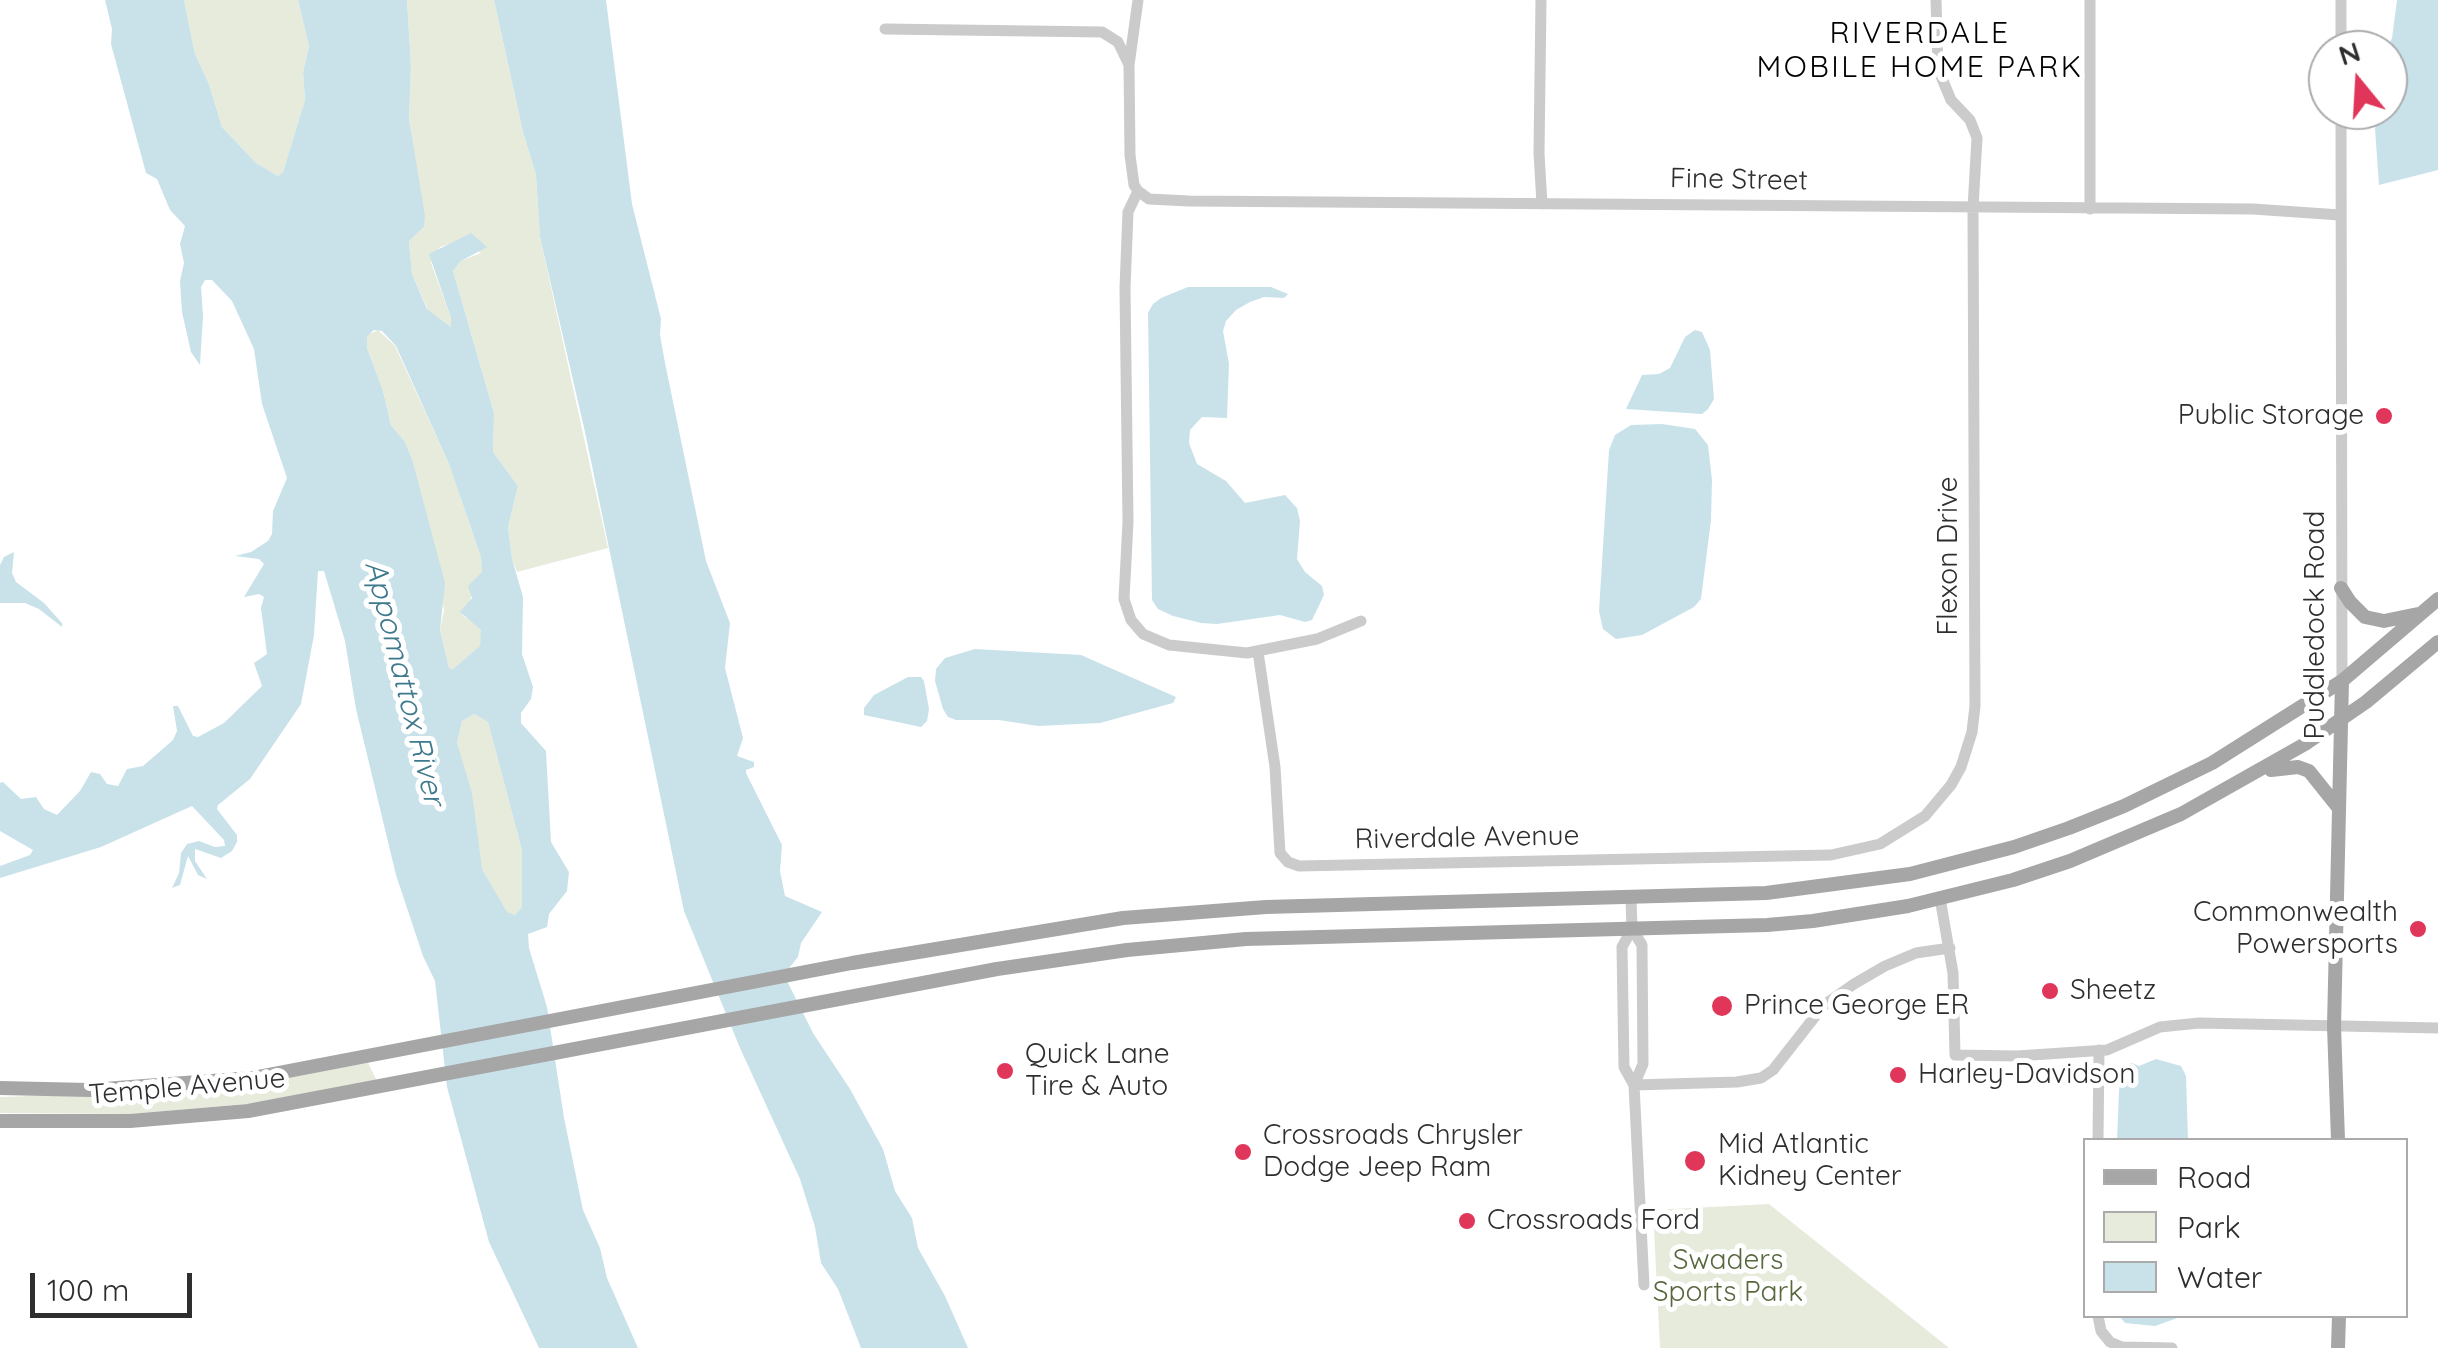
<!DOCTYPE html>
<html>
<head>
<meta charset="utf-8">
<style>
	body { margin:0 }
	#map { position:relative; width:2438px; height:1348px; overflow:hidden; background:#fff; font-family:Quicksand,sans-serif }
	canvas { display:block }
	.legend { position:absolute; left:2083px; top:1138px; width:325px; height:180px; box-sizing:border-box; background:#fff; border:2px solid #ababab; margin:0; padding:12px 18px; list-style:none; font-size:30px; color:#2e2e2e }
	.legend li { display:flex; align-items:center; gap:20px; height:50px }
	.legend b { width:50px; border:2px solid #ababab }
	.north { position:absolute; left:2308px; top:30px; width:100px; height:100px; box-sizing:border-box; background:#fff; border:2px solid #ababab; border-radius:50%; rotate:342deg; font-size:28px; font-weight:700; line-height:40px; text-align:center; color:#2e2e2e }
	.north::after { content:''; display:block; margin:auto; width:35px; height:45px; background:#df3659; clip-path:polygon(50% 0,100% 100%,50% 72%,0 100%) }
	.scale { position:absolute; left:30px; top:1273px; width:162px; height:45px; box-sizing:border-box; border:5px solid #2e2e2e; border-top:0; padding-left:12px; font-size:30px; line-height:35px; white-space:nowrap; color:#2e2e2e; -webkit-text-stroke:8px #fff; paint-order:stroke }
</style>
</head>
<body>
<div id="map">
<canvas width="2438" height="1348"></canvas>
<ul class="legend">
<li><b style="height:12px;background:#a6a6a6"></b>Road</li>
<li><b style="height:28px;background:#e6ebdc"></b>Park</li>
<li><b style="height:28px;background:#c9e2ea"></b>Water</li>
</ul>
<div class="north">N</div>
<div class="scale">100 m</div>
</div>
<script>
const ctx = document.querySelector('canvas').getContext('2d');
ctx.lineJoin = 'round';
function fillPath(path, color) {
  ctx.fillStyle = color;
  ctx.fill(path, 'evenodd');
}
function poly(rows) {
  const path = new Path2D();
  for (const r of rows) {
    path.moveTo(r[0], r[1]);
    for (let i = 2; i < r.length; i += 2) path.lineTo(r[i], r[i + 1]);
  }
  return path;
}
function strokePath(path, color, width, dash) {
  ctx.strokeStyle = color;
  ctx.lineWidth = width;
  ctx.lineCap = dash ? 'butt' : 'round';
  ctx.setLineDash(dash || []);
  ctx.stroke(path);
}
function label(font, color, halo, rows, align = 'center') {
  ctx.font = font + ' Quicksand,sans-serif';
  ctx.lineWidth = 10;
  ctx.setLineDash([]);
  ctx.textBaseline = 'middle';
  ctx.strokeStyle = halo;
  ctx.fillStyle = color;
  for (const [text, x, y, turn = 0] of rows) {
    ctx.save();
    ctx.translate(x, y);
    ctx.rotate((+turn || 0) * Math.PI / 180);
    ctx.textAlign = isNaN(turn) ? turn : align;
    if (halo) ctx.strokeText(text, 0, 0);
    ctx.fillText(text, 0, 0);
    ctx.restore();
  }
}
const green = poly([
	[184,0,298,0,309,46,303,72,305,100,283,172,278,176,256,163,222,127,209,84,195,54],
	[407,0,494,0,523,132,536,175,540,237,608,548,517,572,512,559,508,527,518,486,493,452,494,413,453,271,461,261,481,253,461,240,440,247,431,263,451,318,451,327,428,310,412,274,409,241,424,227,409,119,411,66],
	[378,330,395,346,449,464,481,557,482,572,463,616,475,623,482,631,480,646,452,671,449,668,440,630,444,610,412,459,405,442,391,425,383,391,367,348,367,335],
	[474,714,488,722,522,850,522,907,515,915,507,913,482,869,457,743,462,721],
	[368,1063,377,1081,256,1103,131,1114,0,1113,0,1097,182,1091],
	[1769,1204,1903,1311,1949,1348,1660,1348,1653,1210]
]);
const water = poly([
	[105,0,184,0,195,54,209,84,222,127,256,163,278,176,283,172,305,100,303,72,309,46,298,0,407,0,411,66,409,119,425,216,424,227,409,241,412,274,427,309,451,327,451,318,429,254,471,233,487,247,461,261,453,271,494,413,493,452,518,486,508,527,512,559,523,597,522,654,533,687,531,699,521,713,521,723,546,751,551,842,569,872,567,891,549,914,547,927,528,934,529,948,547,1007,564,1118,583,1210,600,1248,607,1278,638,1348,539,1348,489,1242,447,1087,435,981,423,956,396,875,356,709,345,641,324,571,318,571,314,635,301,704,250,779,218,805,217,809,237,835,237,842,232,851,221,858,195,849,195,861,207,879,198,875,188,856,180,885,172,888,179,873,181,853,187,844,199,841,215,847,225,846,224,840,192,806,101,847,0,878,0,866,30,855,33,850,0,831,0,783,3,782,21,799,36,797,44,809,57,815,80,791,91,772,100,774,107,784,118,786,127,769,143,766,173,740,177,731,173,706,178,706,193,736,198,737,224,723,262,686,254,663,267,654,261,608,264,597,259,594,244,597,264,564,259,559,235,556,251,552,268,541,272,534,273,511,287,478,262,404,254,349,232,301,212,280,205,280,201,287,203,316,200,365,191,352,182,312,180,281,184,263,180,244,185,226,170,210,157,179,146,173,111,44,112,29],
	[374,330,382,331,396,346,449,464,481,557,482,572,468,586,472,598,460,612,481,630,480,646,452,670,449,668,440,630,445,583,412,459,405,442,391,425,383,391,367,348,367,336],
	[474,714,488,722,522,850,522,907,515,915,507,912,482,869,472,793,457,743,462,721],
	[494,0,606,0,632,204,661,319,660,335,665,363,706,561,730,623,725,668,743,738,737,756,754,762,754,767,746,770,746,773,782,845,780,871,785,896,822,912,801,943,798,957,786,972,788,983,813,1033,850,1089,883,1149,895,1191,912,1218,918,1248,945,1296,968,1348,861,1348,838,1289,821,1263,815,1227,800,1179,740,1048,684,911,585,432,540,237,536,175,523,132],
	[2397,0,2438,0,2438,170,2379,185,2375,129,2378,110,2388,110,2387,50,2392,38],
	[1188,287,1271,287,1288,294,1284,298,1264,297,1250,302,1236,310,1226,321,1223,331,1229,364,1227,418,1202,417,1190,430,1189,443,1197,464,1226,481,1245,503,1285,495,1297,508,1300,521,1297,559,1305,572,1322,586,1324,595,1312,620,1305,622,1280,615,1217,624,1201,623,1173,616,1158,609,1152,600,1148,313,1153,304,1161,298],
	[1695,330,1702,332,1710,350,1714,399,1708,409,1702,414,1626,409,1642,375,1659,374,1670,368,1685,337],
	[1662,424,1695,429,1708,445,1712,480,1711,520,1701,599,1694,607,1642,635,1616,639,1603,629,1599,611,1609,450,1615,435,1631,425],
	[14,552,12,573,16,582,44,603,62,623,62,627,39,609,25,603,0,603,0,565,4,557],
	[975,649,1081,655,1176,697,1173,703,1100,723,1038,726,999,720,956,720,948,717,943,709,935,681,936,669,945,658],
	[908,677,921,677,924,681,929,709,927,721,921,727,864,715,864,708,874,695],
	[2156,1059,2181,1066,2186,1076,2188,1140,2117,1140,2120,1068,2132,1063,2139,1066],
	[2119,1316,2183,1316,2155,1326,2125,1323]
]);
const minor = poly([
	[1138,0,1129,65,1130,155,1134,185,1138,191],
	[1541,0,1539,153,1542,204],
	[885,29,1102,32,1118,42,1129,65],
	[2341,50,2341,0],
	[2341,110,2342,681],
	[1138,191,1149,199,1189,201,2253,209,2340,215],
	[1138,191,1128,212,1125,288,1128,522,1124,599,1131,620,1143,634,1169,645,1247,653,1317,639,1361,621],
	[2090,209,2090,0],
	[1258,652,1275,767,1280,853,1288,862,1299,866,1831,855,1880,844,1925,816,1951,785,1961,767,1972,732,1975,706,1973,208,1977,138,1970,120,1951,100,1938,69,1936,0],
	[1631,898,1632,929,1642,945,1643,1064,1634,1085],
	[1940,898,1953,973,1955,1055,2017,1056,2107,1050,2160,1027,2199,1023,2438,1028],
	[1632,929,1622,947,1624,1067,1634,1085,1644,1285],
	[1634,1085,1737,1082,1761,1078,1773,1070,1824,1005,1854,984,1885,966,1916,953,1950,948],
	[2098,1140,2099,1050],
	[2098,1316,2101,1331,2110,1342,2122,1347,2172,1348]
]);
const major = poly([
	[2341,588,2350,602,2365,617,2384,621,2418,614],
	[2271,770,2298,767,2309,771,2337,806],
	[0,1088,90,1090,252,1078,852,963,1123,918,1266,907,1766,893,1910,874,2014,847,2069,828,2124,806,2212,763,2342,681,2438,599],
	[0,1121,130,1121,248,1111,997,969,1127,950,1246,939,1767,925,1813,921,1908,906,2013,880,2070,861,2181,814,2305,744,2366,702,2438,642],
	[2338,1140,2334,1026,2342,681],
	[2338,1348,2339,1316]
]);
const markers = [
	[2384,416,10,"#df3659"],
	[2418,929,10,"#df3659"],
	[2050,991,10,"#df3659"],
	[1722,1006,12,"#df3659"],
	[1005,1071,10,"#df3659"],
	[1898,1075,10,"#df3659"],
	[1243,1152,10,"#df3659"],
	[1695,1161,12,"#df3659"],
	[1467,1221,10,"#df3659"]
];
const streetNames = [
	["Fine Street",1739,180,1],
	["Flexon Drive",1949,556,-90],
	["Puddledock Road",2316,625,-90],
	["Riverdale Avenue",1467,838,-1],
	["Temple Avenue",187,1087,-5]
];
const poiNames = [
	["Public Storage",2364,416,"right"],
	["Commonwealth",2398,913,"right"],
	["Powersports",2398,945,"right"],
	["Sheetz",2070,991],
	["Prince George ER",1744,1006],
	["Quick Lane",1025,1055],
	["Tire & Auto",1025,1087],
	["Harley-Davidson",1918,1075],
	["Crossroads Chrysler",1263,1136],
	["Dodge Jeep Ram",1263,1168],
	["Mid Atlantic",1718,1145],
	["Kidney Center",1718,1177],
	["Crossroads Ford",1487,1221]
];
const parkNames = [
	["Swaders",1728,1261],
	["Sports Park",1728,1293]
];
const neighbourhoodNames = [
	["RIVERDALE",1920,34],
	["MOBILE HOME PARK",1920,68]
];
const waterNames = [
	["Appomattox River",404,683,76]
];
fillPath(green, '#e6ebdc');
fillPath(water, '#c9e2ea');
strokePath(minor, '#cbcbcb', 11);
strokePath(major, '#a6a6a6', 14);
for (const [x, y, r, color] of markers) {
  const dot = new Path2D();
  dot.arc(x, y, r, 0, 2 * Math.PI);
  ctx.fillStyle = color;
  ctx.fill(dot);
  strokePath(dot, '#fff', 4);
}
label('28px', '#2e2e2e', '#fff', streetNames);
label('28px', '#2e2e2e', '#fff', poiNames, 'left');
label('28px', '#57683d', '#fff', parkNames);
ctx.letterSpacing = '2.5px';
label('30px', '#000', '#fff', neighbourhoodNames);
ctx.letterSpacing = '0px';
label('italic 30px', '#3f798d', '#fff', waterNames);
</script>
</body>
</html>
